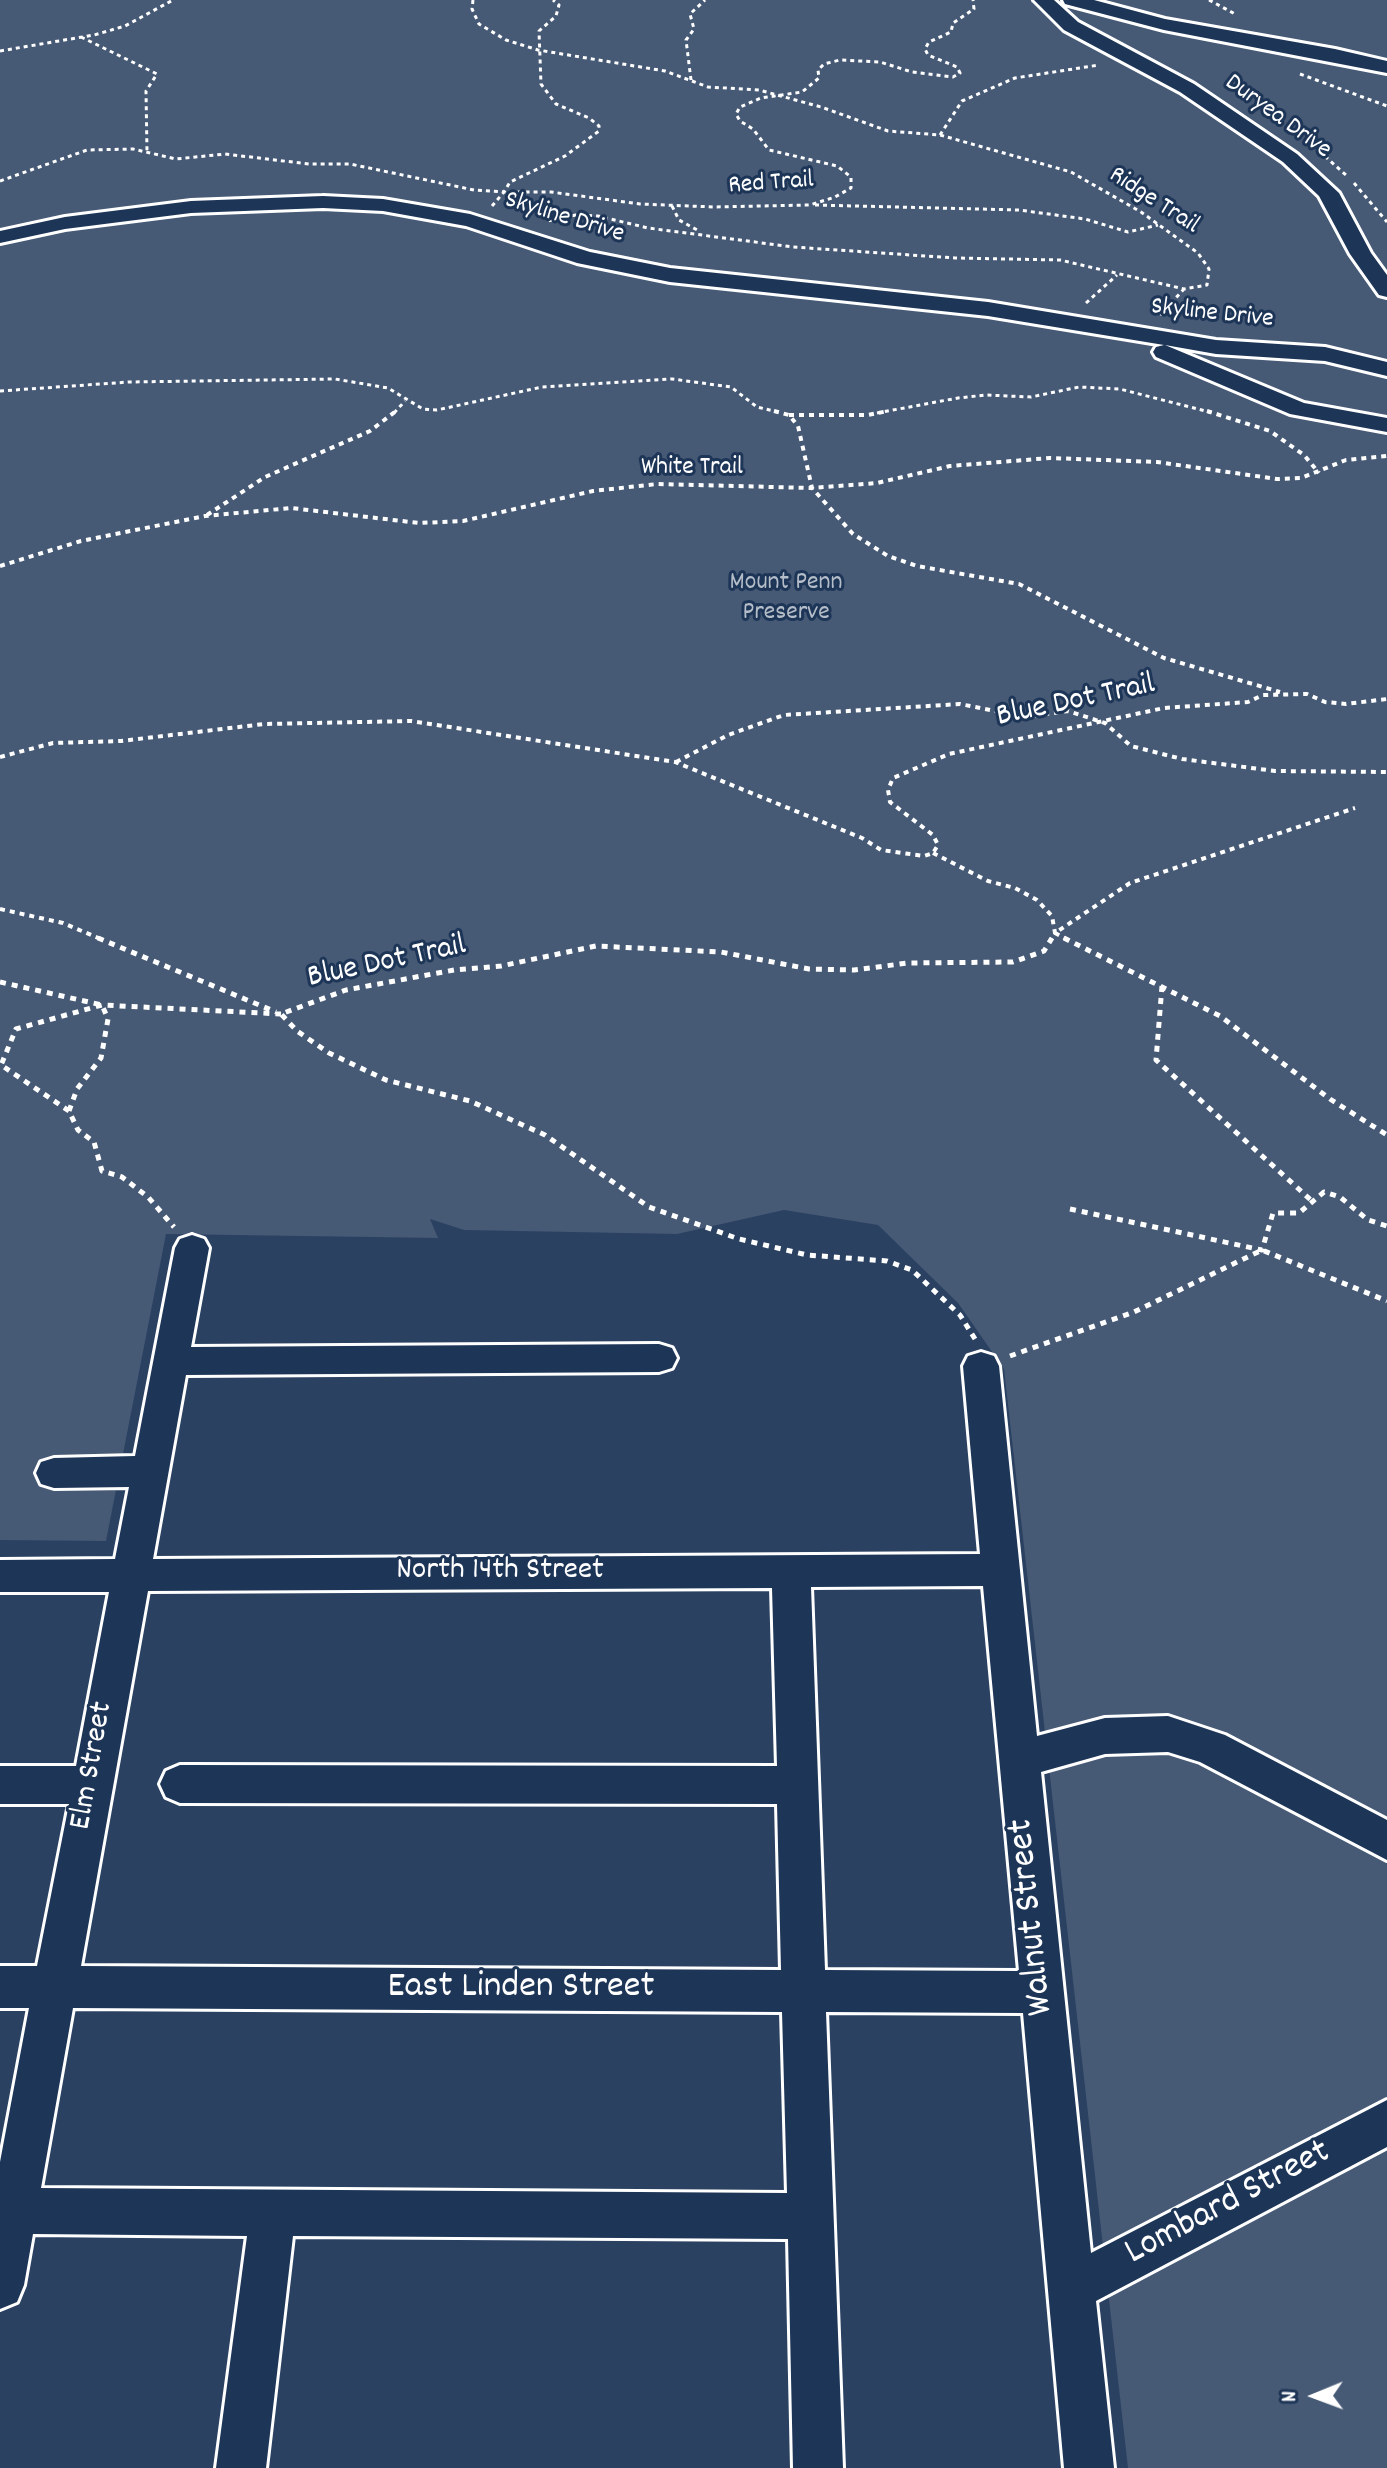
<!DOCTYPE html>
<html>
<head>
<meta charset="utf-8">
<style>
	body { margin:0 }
	#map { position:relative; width:1387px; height:2468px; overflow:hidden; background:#2a4161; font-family:Dekko,sans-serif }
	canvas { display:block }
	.north { position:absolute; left:1275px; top:2356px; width:80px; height:80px; -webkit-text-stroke:6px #1d3557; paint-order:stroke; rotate:269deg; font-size:22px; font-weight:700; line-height:32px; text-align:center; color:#fff }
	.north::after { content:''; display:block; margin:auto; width:28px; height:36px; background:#fff; clip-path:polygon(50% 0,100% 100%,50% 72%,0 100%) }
</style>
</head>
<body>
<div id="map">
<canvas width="1387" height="2468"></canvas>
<div class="north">N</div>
</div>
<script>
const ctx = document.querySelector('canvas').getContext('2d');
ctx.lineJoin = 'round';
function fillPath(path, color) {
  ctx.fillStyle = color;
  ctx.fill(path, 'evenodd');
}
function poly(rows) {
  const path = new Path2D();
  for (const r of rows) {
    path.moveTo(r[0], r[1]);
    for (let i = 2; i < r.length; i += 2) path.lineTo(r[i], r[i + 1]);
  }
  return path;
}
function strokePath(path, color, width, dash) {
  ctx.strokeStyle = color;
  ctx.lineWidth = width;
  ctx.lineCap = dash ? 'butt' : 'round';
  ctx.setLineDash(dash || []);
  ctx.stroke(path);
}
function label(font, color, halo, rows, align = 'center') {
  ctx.font = font + ' Dekko,sans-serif';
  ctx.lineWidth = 6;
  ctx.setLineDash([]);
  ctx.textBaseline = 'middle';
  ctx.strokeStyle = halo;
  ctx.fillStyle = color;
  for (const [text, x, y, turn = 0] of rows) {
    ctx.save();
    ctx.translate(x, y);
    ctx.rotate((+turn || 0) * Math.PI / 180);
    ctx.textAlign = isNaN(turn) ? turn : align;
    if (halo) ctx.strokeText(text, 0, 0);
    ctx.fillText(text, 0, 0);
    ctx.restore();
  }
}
const green = poly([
	[0,0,1387,0,1387,2468,1128,2468,1004,1369,958,1303,878,1225,784,1210,677,1234,464,1230,430,1219,438,1238,166,1234,106,1541,0,1540]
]);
const pathFar2 = poly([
	[473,0,472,9,479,24,506,40,538,50,665,71,708,87,759,90,821,107,888,131,940,135,1071,172,1141,212,1198,253,1209,269,1207,285,1184,289,1060,260,955,258,793,247,648,228,598,216,576,215,548,221],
	[1209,0,1237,15],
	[81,37,157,74,146,91,147,152],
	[0,51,94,35,125,26,173,0],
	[1300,74,1387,106],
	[691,80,686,40,694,29,690,14,705,0],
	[940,135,962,101,1015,78,1099,65],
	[1319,151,1347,176],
	[0,181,87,150,133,149,176,159,225,154,309,164,350,164,474,190,504,192,510,182,565,156,599,131,599,126,589,118,556,104,541,84,539,31,556,16,559,5,553,0],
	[1354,183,1387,222],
	[815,205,1019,210,1085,219,1128,232,1158,225],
	[492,206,504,192,551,192,640,204,714,207,810,205,835,197,851,188,851,177,837,166,769,150,753,129,740,121,736,114,740,107,761,98,802,92,819,78,818,70,824,64,840,60,880,62,912,72,953,77,960,73,957,67,928,55,925,49,929,42,951,32,953,23,974,9,973,0],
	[672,206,679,220,699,231],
	[1086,303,1117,275],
	[1160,315,1184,289],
	[0,391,129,382,335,379,388,388,423,409,437,410,542,387,672,379,731,387,757,407,782,413],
	[394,413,405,401],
	[877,413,958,398,986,395,1031,397,1079,387,1120,389,1213,413]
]);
const pathFar1 = poly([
	[774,411,789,415,798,426,812,488,853,534,888,556,917,566,1019,584,1164,658,1280,692],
	[1207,411,1270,431,1304,455,1319,473],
	[789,415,868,415,888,411],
	[207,515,265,477,370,431,396,411],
	[0,566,81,541,205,516,291,508,419,523,463,521,593,491,657,484,812,488,877,483,950,466,1050,458,1157,462,1277,479,1301,478,1346,460,1387,456],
	[0,757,53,743,121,741,264,724,411,721,675,762,862,838,881,850,924,856,933,853,938,845,933,835,890,802,888,790,893,778,949,754,1164,708,1248,702,1263,695,1307,694,1325,702,1346,704,1387,699],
	[676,762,728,735,784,715,960,704,1025,717,1068,711,1105,723,1131,746,1182,759,1275,771,1387,772],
	[933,853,988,881,1015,888,1037,900,1052,916,1055,933,1051,940],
	[0,909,63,923,103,940],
	[1068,940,1055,933,1130,883,1355,808]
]);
const path = poly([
	[98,938,276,1012],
	[1064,938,1220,1016,1330,1099,1387,1135],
	[0,982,102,1005,108,1019,101,1058,77,1089,69,1111,78,1130,94,1142,102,1171,122,1177,148,1197,174,1227],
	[1162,986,1156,1060,1312,1201],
	[69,1111,1,1065,16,1029,102,1005,281,1014],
	[1070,1209,1262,1250,1273,1213,1299,1213,1324,1192,1340,1197,1368,1220,1387,1226],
	[975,1339,960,1315,912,1270,887,1261,807,1255,739,1239,649,1207,545,1135,470,1101,386,1080,329,1053,297,1031,281,1014,346,990,454,970,501,966,596,946,721,952,809,969,854,970,908,963,1013,962,1044,951,1052,938],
	[1010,1356,1134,1312,1262,1250,1387,1301]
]);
const minor = poly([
	[1034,0,1054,0,1078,22,1194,84,1297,154,1339,193,1371,253,1387,275,1387,297,1379,295,1350,254,1319,196,1283,162,1180,92,1064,30,1034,0],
	[1063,0,1094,0,1165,19,1335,49,1387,61,1387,73,1164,30,1065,4,1063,0],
	[323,196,383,199,470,214,590,252,670,268,988,302,1216,340,1325,347,1387,362,1387,376,1325,361,1216,354,1165,345,1304,403,1387,418,1387,432,1290,414,1156,357,1153,352,1156,347,1164,345,988,316,670,282,577,263,466,226,383,211,323,208,191,213,65,229,0,243,0,231,65,217,191,201,323,196],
	[192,1235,204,1239,209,1248,191,1347,659,1344,672,1348,677,1358,672,1368,659,1372,186,1375,153,1559,980,1554,963,1366,968,1356,981,1352,994,1356,999,1366,1037,1736,1105,1718,1168,1716,1225,1735,1387,1820,1387,1860,1200,1762,1168,1752,1105,1754,1041,1772,1091,2253,1387,2100,1387,2147,1096,2301,1114,2468,1064,2468,1023,2013,826,2012,843,2468,793,2468,788,2239,293,2236,266,2468,216,2468,247,2236,33,2234,24,2285,17,2302,0,2309,0,2162,29,2008,0,2008,0,1966,37,1966,69,1804,0,1804,0,1766,76,1766,109,1592,0,1592,0,1560,115,1559,129,1487,54,1488,41,1484,36,1473,41,1462,54,1458,135,1456,175,1248,180,1239,192,1235],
	[983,1586,1019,1971,825,1970,811,1587,983,1586],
	[772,1588,777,1766,180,1765,166,1771,160,1784,166,1797,180,1803,777,1804,781,1970,81,1966,148,1591,772,1588],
	[73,2008,782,2012,787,2193,41,2188,73,2008]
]);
const farStreetnames = [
	["Duryea Drive",1277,118,36],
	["Red Trail",771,185,-4],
	["Ridge Trail",1153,202,33],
	["Skyline Drive",564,219,17],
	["Skyline Drive",1212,315,6],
	["White Trail",692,469]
];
const farParknames = [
	["Mount Penn",786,584],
	["Preserve",786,614]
];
const streetNames = [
	["Blue Dot Trail",1076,703,-12],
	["Blue Dot Trail",387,964,-12],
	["North 14th Street",500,1573],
	["Elm Street",94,1766,-80]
];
const nearStreetnames = [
	["Walnut Street",1034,1917,-96],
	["East Linden Street",521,1990],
	["Lombard Street",1229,2205,-28]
];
fillPath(green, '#465975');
strokePath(minor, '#fff', 6);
strokePath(pathFar2, '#fff', 3, [4, 4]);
strokePath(pathFar1, '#fff', 4, [5, 5]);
strokePath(path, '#fff', 5, [6, 6]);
fillPath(minor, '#1d3557');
label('26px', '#fff', '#1d3557', farStreetnames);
label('26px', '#b5bdc8', '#1d3557', farParknames);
label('32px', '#fff', '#1d3557', streetNames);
label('38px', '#fff', '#1d3557', nearStreetnames);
</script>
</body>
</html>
